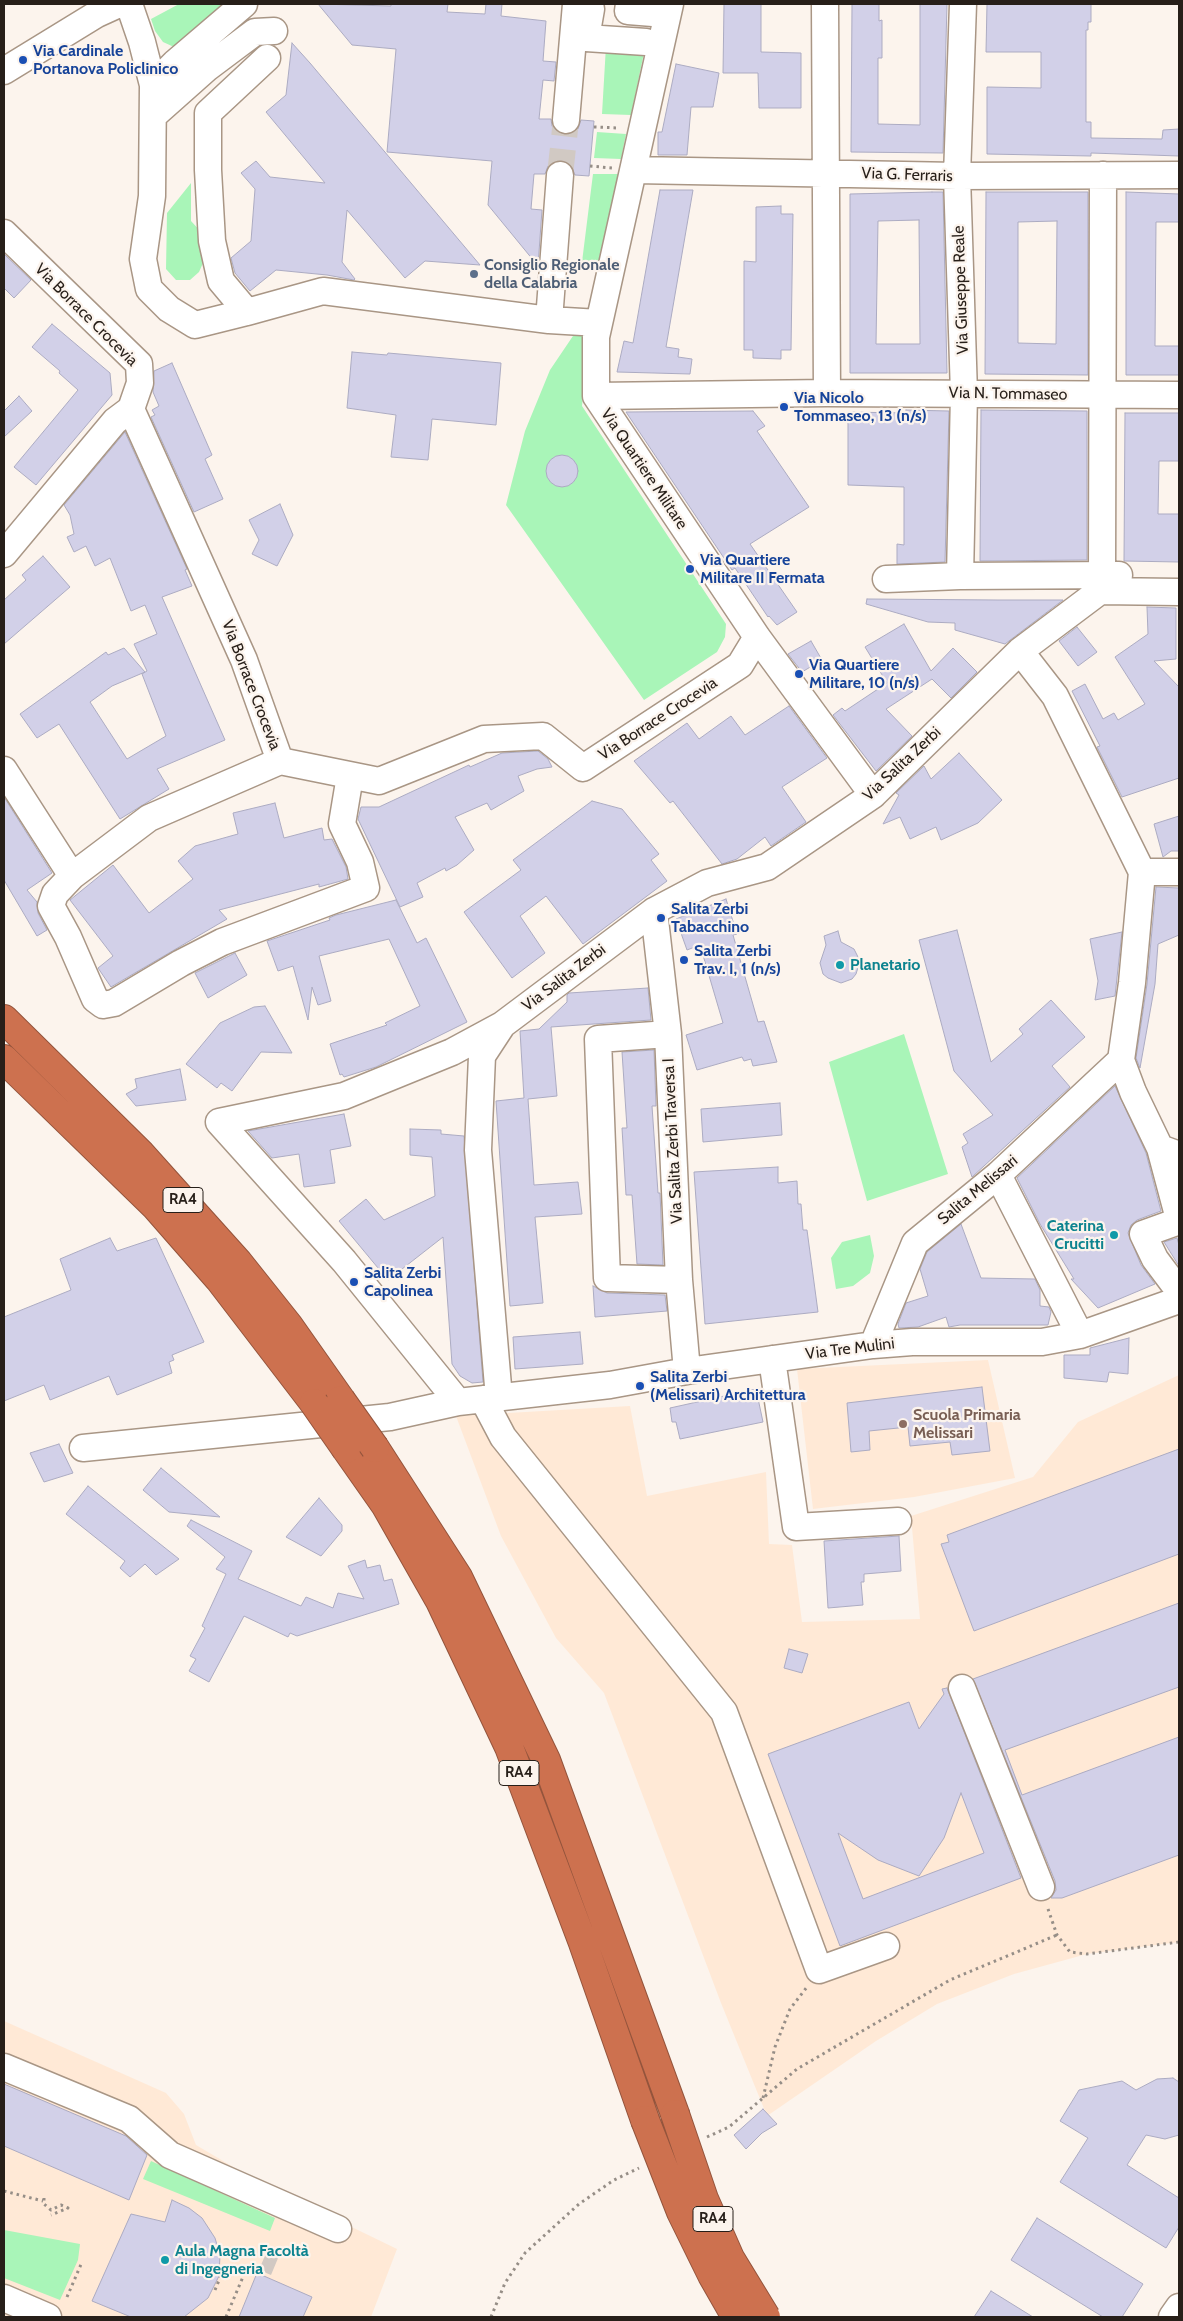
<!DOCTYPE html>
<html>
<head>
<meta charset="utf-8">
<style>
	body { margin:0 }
	#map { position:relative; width:1183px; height:2321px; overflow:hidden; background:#fcf4ed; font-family:Cabin,sans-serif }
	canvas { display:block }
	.frame { position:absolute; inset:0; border:5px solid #271f19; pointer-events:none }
</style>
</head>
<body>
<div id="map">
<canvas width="1183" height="2321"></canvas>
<div class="frame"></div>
</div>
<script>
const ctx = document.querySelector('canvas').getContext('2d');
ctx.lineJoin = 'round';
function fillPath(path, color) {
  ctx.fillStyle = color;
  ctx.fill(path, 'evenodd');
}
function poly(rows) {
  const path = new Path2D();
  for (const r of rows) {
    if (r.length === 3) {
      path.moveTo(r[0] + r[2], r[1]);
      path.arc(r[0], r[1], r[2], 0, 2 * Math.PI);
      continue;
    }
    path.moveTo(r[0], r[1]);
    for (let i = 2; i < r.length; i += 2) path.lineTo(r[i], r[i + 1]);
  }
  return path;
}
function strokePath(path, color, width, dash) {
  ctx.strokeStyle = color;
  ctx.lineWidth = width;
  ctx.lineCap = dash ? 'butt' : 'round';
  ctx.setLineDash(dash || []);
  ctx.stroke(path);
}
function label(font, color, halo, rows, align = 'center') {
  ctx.font = font + ' Cabin,sans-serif';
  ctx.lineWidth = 4.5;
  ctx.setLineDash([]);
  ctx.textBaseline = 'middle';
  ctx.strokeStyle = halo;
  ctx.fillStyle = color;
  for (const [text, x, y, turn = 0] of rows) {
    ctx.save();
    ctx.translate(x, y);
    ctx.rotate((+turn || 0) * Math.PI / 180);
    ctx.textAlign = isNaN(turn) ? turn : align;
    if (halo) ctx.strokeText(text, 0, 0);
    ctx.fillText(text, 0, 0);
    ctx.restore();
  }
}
const built = poly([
	[988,1360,1015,1478,914,1497,813,1509,797,1369],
	[1179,1375,1179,1942,1087,1954,1014,1974,937,2004,876,2041,767,2116,721,2003,604,1693,556,1638,501,1536,456,1416,630,1406,647,1496,766,1472,769,1544,792,1545,802,1622,920,1619,911,1516,1033,1477,1078,1422],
	[4,2021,166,2093,184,2114,196,2145,257,2181,397,2249,371,2317,4,2317]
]);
const green = poly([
	[179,4,228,4,174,47,163,42,155,31,151,19],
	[606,46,645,48,631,115,602,114],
	[597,132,626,134,621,159,594,158],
	[593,174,618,174,596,272,581,270],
	[191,183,191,221,204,235,203,263,199,272,190,280,176,280,166,269,167,213],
	[575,333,589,339,582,406,726,624,725,637,717,652,644,700,506,505,525,431,550,370],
	[904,1034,948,1174,867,1201,829,1062],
	[870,1235,874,1256,870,1273,853,1286,836,1289,831,1258,842,1242],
	[151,2161,275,2218,270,2231,143,2179],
	[4,2230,80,2244,78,2260,60,2300,4,2278]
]);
const building = poly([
	[318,4,391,6,391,4,448,4,447,12,485,14,486,4,502,4,501,16,546,21,543,61,556,62,554,81,543,80,539,119,551,119,552,126,557,132,565,135,573,133,578,129,581,120,594,121,589,176,575,175,569,163,561,160,554,161,548,166,545,174,534,174,531,209,542,210,538,266,488,205,492,161,387,152,396,49,352,45,318,4],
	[724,4,761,4,761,52,801,53,801,108,759,108,758,73,723,73,724,4],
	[852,4,879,4,879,21,882,20,882,58,878,58,878,124,920,125,920,4,947,4,943,153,851,152,852,4],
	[987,4,1091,4,1091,22,1088,22,1088,30,1086,30,1086,122,1091,122,1091,138,1162,139,1163,130,1179,129,1179,156,1091,153,1091,156,987,154,987,87,1041,88,1041,52,986,52,987,4],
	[292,43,310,63,480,265,425,261,405,278,347,210,342,262,355,279,354,280,327,275,276,270,250,291,235,273,231,258,251,241,255,189,241,173,256,161,270,177,325,183,266,112,286,95,292,43],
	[676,64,719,73,713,107,691,107,687,155,658,155,658,132,662,132,676,64],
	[660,190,693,190,666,347,679,349,678,357,692,359,690,374,617,372,624,341,633,343,660,190],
	[932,192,943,192,947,373,850,373,850,194,932,192],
	[919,220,920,344,876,344,878,221,919,220],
	[986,192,1088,192,1088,375,985,374,986,192],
	[1057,221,1056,344,1018,343,1018,222,1057,221],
	[1126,192,1179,194,1179,222,1156,222,1155,346,1179,346,1179,375,1126,375,1126,192],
	[781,206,781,214,793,214,791,350,781,350,781,359,753,358,753,350,744,350,744,261,756,262,756,207,781,206],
	[4,254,31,280,14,298,4,288,4,254],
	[52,324,110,373,112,395,36,485,14,467,78,390,59,373,60,371,32,347,52,324],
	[352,352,387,355,388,353,501,363,496,425,432,419,428,460,391,457,396,415,347,408,352,352],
	[172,363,212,455,205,459,223,499,194,512,151,417,155,415,152,410,159,406,153,392,154,371,172,363],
	[19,396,32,411,4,437,4,411,19,396],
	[906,410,949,411,945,562,897,564,897,544,904,545,904,487,848,485,848,412,906,413,906,410],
	[981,410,1087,411,1087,560,980,561,981,410],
	[753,411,765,426,757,431,809,507,750,544,797,612,777,625,769,616,768,617,735,568,732,570,626,412,753,411],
	[1125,413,1179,413,1179,461,1159,461,1158,514,1179,514,1179,562,1124,561,1125,413],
	[125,432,187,569,185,570,192,586,162,597,225,740,157,769,169,789,120,819,59,724,37,738,20,714,106,652,108,655,124,648,145,672,112,686,90,702,127,759,166,736,142,674,147,671,134,644,157,634,145,605,131,611,110,558,95,566,86,546,74,552,67,537,74,534,70,515,64,505,125,432],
	[562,471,16],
	[280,504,293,535,277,566,252,554,259,540,249,520,280,504],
	[43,556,70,587,4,644,4,600,26,580,22,575,43,556],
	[867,599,999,600,1063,600,1005,644,955,630,955,623,928,622,866,604,867,599],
	[1147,607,1176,608,1176,659,1154,661,1179,687,1179,778,1122,797,1097,747,1100,746,1072,691,1085,684,1103,719,1114,713,1118,720,1145,704,1115,657,1148,634,1147,607],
	[904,624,931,671,953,648,977,672,951,698,932,679,886,709,912,736,876,771,833,715,842,708,845,711,887,683,865,647,904,624],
	[1077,627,1097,652,1078,666,1059,641,1077,627],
	[811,641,822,660,802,672,788,654,811,641],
	[789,706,827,758,782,787,806,822,771,846,765,837,737,859,722,864,673,801,670,803,634,761,687,723,699,739,731,716,745,735,789,706],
	[538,751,548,759,552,767,537,769,518,776,524,791,491,810,487,803,455,817,474,850,457,865,446,871,445,868,417,883,423,897,400,907,358,819,361,807,379,807,469,765,470,767,502,753,538,751],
	[959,753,1002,800,978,823,941,840,936,827,910,839,900,817,883,824,899,795,896,793,924,766,931,779,959,753],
	[4,797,52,873,27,890,37,902,38,913,47,930,37,936,4,880,4,797],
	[592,801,622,809,659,854,651,860,667,881,583,944,546,896,520,916,545,953,512,978,464,912,521,870,513,860,592,801],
	[275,803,284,838,322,828,324,840,332,839,346,867,348,879,319,887,319,884,219,910,227,919,111,987,98,968,113,956,70,900,113,865,149,913,193,879,178,861,195,846,238,834,233,813,275,803],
	[1179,816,1179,851,1171,851,1163,857,1154,824,1179,816],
	[1156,887,1179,888,1179,935,1158,944,1155,984,1140,1068,1136,1058,1147,984,1156,887],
	[726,899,737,934,733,935,758,1022,764,1021,777,1062,753,1066,751,1059,744,1061,742,1057,697,1070,686,1035,723,1023,700,945,687,950,676,919,726,899],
	[396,900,417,943,426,938,467,1022,376,1067,344,1077,342,1074,340,1075,330,1044,387,1025,385,1023,420,1006,389,939,319,956,331,1001,318,1005,312,987,308,1020,293,966,278,971,267,941,330,920,329,918,336,915,396,900],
	[957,930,991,1062,1023,1034,1019,1029,1051,1000,1085,1037,1052,1066,1070,1087,972,1177,962,1147,968,1143,963,1134,993,1115,954,1071,919,940,957,930],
	[838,931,841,942,854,949,860,961,856,974,852,979,841,983,828,978,823,974,820,963,826,945,824,936,838,931],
	[1122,932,1115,996,1095,1000,1098,981,1090,939,1122,932],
	[235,953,247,975,208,998,195,973,235,953],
	[648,988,651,1020,551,1027,557,1096,528,1099,534,1185,578,1182,582,1214,535,1217,543,1303,510,1306,496,1101,524,1098,520,1031,539,1029,567,1002,567,995,569,993,648,988],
	[265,1006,292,1053,261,1052,232,1091,221,1083,217,1088,186,1064,220,1023,254,1007,265,1006],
	[654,1050,656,1106,652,1106,658,1193,660,1193,663,1265,637,1264,632,1195,626,1195,622,1128,627,1128,622,1052,654,1050],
	[180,1069,186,1100,136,1106,126,1094,137,1088,135,1079,180,1069],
	[1115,1086,1146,1153,1161,1211,1137,1220,1131,1225,1128,1233,1141,1265,1155,1284,1098,1308,1071,1279,1074,1279,1040,1224,1017,1178,1115,1086],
	[780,1103,782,1135,703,1142,701,1109,780,1103],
	[344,1114,351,1146,330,1150,335,1183,304,1187,299,1154,272,1158,248,1131,344,1114],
	[410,1129,441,1130,441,1134,464,1136,483,1382,472,1383,460,1376,452,1364,443,1237,388,1280,339,1221,366,1199,384,1220,435,1196,432,1157,410,1155,410,1129],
	[778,1167,778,1183,797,1181,798,1204,801,1204,803,1230,807,1230,818,1312,705,1324,694,1172,778,1167],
	[961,1224,981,1278,1035,1279,1040,1290,1040,1306,1049,1307,1051,1312,1048,1325,960,1325,949,1327,946,1317,918,1327,899,1328,898,1324,906,1303,928,1296,920,1269,927,1252,961,1224],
	[110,1238,117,1251,156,1238,204,1342,172,1355,174,1360,169,1362,172,1373,117,1395,109,1376,50,1400,44,1385,4,1401,4,1317,71,1290,60,1259,110,1238],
	[1177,1238,1179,1245,1179,1266,1164,1242,1177,1238],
	[593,1286,607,1293,665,1295,667,1311,595,1317,593,1286],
	[580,1332,583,1364,515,1369,513,1337,580,1332],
	[1129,1338,1128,1374,1109,1372,1107,1382,1064,1378,1064,1355,1090,1355,1090,1348,1129,1338],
	[982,1387,990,1451,952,1455,950,1442,910,1446,908,1427,869,1431,870,1450,851,1452,847,1403,982,1387],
	[756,1389,763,1422,680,1439,676,1422,672,1422,670,1408,756,1389],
	[59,1444,73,1473,44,1482,30,1453,59,1444],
	[1179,1449,1179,1554,974,1631,941,1544,949,1542,947,1535,1179,1449],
	[161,1468,220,1517,169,1512,143,1490,161,1468],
	[88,1486,150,1536,179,1559,156,1575,145,1564,130,1577,120,1568,125,1561,66,1514,88,1486],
	[319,1498,342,1525,342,1531,321,1556,286,1537,319,1498],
	[191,1520,252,1551,238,1579,301,1606,306,1597,333,1608,338,1593,364,1599,348,1566,365,1560,367,1568,380,1565,384,1581,392,1579,399,1604,297,1636,290,1633,288,1637,244,1616,209,1682,189,1671,196,1659,190,1656,205,1628,202,1626,226,1574,216,1569,225,1557,187,1526,191,1520],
	[899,1536,901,1571,864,1574,864,1582,861,1582,863,1605,828,1608,824,1541,899,1536],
	[1179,1603,1179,1687,1005,1750,1022,1795,1179,1737,1179,1855,1062,1898,1051,1898,1056,1890,1055,1881,973,1679,1179,1603],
	[789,1649,808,1654,802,1673,784,1668,789,1649],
	[947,1688,1021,1878,840,1946,768,1754,909,1702,919,1729,944,1694,942,1689,947,1688],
	[961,1793,984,1853,863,1899,838,1833,878,1860,919,1876,944,1838,961,1793],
	[1173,2078,1179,2082,1179,2135,1165,2139,1146,2135,1127,2165,1179,2198,1179,2227,1166,2248,1060,2182,1088,2138,1060,2121,1079,2090,1122,2081,1136,2090,1157,2079,1173,2078],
	[4,2084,126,2136,147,2155,129,2200,4,2146,4,2084],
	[763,2109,777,2124,762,2133,746,2149,734,2135,763,2109],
	[172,2200,189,2208,202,2218,215,2238,220,2255,219,2276,208,2298,184,2317,131,2317,92,2301,131,2214,165,2222,172,2200],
	[1037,2218,1143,2284,1122,2317,1103,2317,1011,2260,1037,2218],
	[257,2273,312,2297,303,2317,239,2317,257,2273],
	[991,2291,1033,2317,974,2317,991,2291]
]);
const minorTunnel = poly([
	[560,175,566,120],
	[264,2258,276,2263]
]);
const path = poly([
	[594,127,619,128],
	[590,166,612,168],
	[1048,1909,1057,1935,1070,1952,1087,1954,1179,1942],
	[763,2098,775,2047,790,2009,807,1987],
	[707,2137,729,2127,797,2069,950,1980,1057,1935],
	[4,2191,43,2201],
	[44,2198,44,2204,51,2210,61,2205,68,2208,51,2215],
	[215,2290,225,2266],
	[67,2297,82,2262],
	[226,2317,245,2272],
	[491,2317,505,2283,525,2253,579,2204,614,2180,639,2168]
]);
const minor = poly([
	[129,4,142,42,153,85],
	[244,4,175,63,153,85,152,196,143,259,149,289,169,309,195,325,247,312],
	[629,4,628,11,653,13],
	[670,4,596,337,596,396,757,637,873,795],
	[825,4,827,393],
	[591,9,586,38,646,42],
	[267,58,208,113,208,170,212,241,221,281,247,312,323,291,549,320,599,323],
	[4,71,97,14,119,4],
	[153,116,207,68,255,32,274,31],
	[566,120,576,4],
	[635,170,957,176,1179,175],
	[4,233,139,364,140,383,131,409,244,660,280,761,379,781,484,739,543,736,583,768,740,665,757,637],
	[549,320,560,175],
	[596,396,827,393,1179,395],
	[4,554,115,421,131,409],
	[1102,575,1103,175],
	[960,576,964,394,957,176,963,4],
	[886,579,960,576,1119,575],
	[1020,651,1055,696,1142,872,1132,983,1121,1060,1133,1092,1160,1148,1179,1155],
	[4,770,72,876,55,894,51,906,68,937,95,999,103,1005,114,1003,181,963,222,942,366,888,360,862,342,824,350,776],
	[1142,872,1179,872],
	[72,876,149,818,280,761],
	[654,911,668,1034,679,1280,687,1371],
	[668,1034,598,1039,607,1278,679,1280],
	[1160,1148,1179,1219],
	[998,1175,1080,1335],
	[1179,1221,1143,1234,1155,1259,1179,1291],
	[873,1345,915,1243,998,1175,1121,1060],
	[772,1359,796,1527,898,1521],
	[499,1398,478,1150,482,1056,501,1027],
	[483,1399,503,1437,724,1712,819,1970,886,1946],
	[458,1402,344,1261,219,1122,344,1096,452,1052,502,1025,654,911,707,883,767,867,873,795,1020,651,1100,591,1179,592],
	[83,1448,390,1417,458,1402,610,1385,687,1371,873,1345,912,1342,1042,1342,1080,1335,1179,1300],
	[962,1688,1041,1887],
	[4,2067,129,2119,170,2155,338,2229],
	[4,2298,48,2317],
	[1172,2317,1179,2307]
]);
const highway = poly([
	[4,1019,141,1154,238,1262,289,1326,341,1400],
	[4,1059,156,1207,219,1279,314,1403],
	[375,1448,458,1577,546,1760,675,2114],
	[346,1449,386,1506,440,1601,509,1747,583,1943,645,2120]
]);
const highwayBridge = poly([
	[341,1400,375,1448],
	[314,1403,346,1449],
	[675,2114,704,2199,730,2258,766,2317],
	[645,2120,681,2212,712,2275,736,2317]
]);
const markers = [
	[23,60,5,"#1a4fb4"],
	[474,274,5,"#5c6f8a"],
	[784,407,5,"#1a4fb4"],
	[690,569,5,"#1a4fb4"],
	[799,674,5,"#1a4fb4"],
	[661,918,5,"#1a4fb4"],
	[684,960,5,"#1a4fb4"],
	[840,965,5,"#0f9aa8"],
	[1114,1235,5,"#0f9aa8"],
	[354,1282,5,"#1a4fb4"],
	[640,1386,5,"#1a4fb4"],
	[903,1424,5,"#8d6e63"],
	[165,2260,5,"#0f9aa8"]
];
const shields = [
	[183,1200,40],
	[519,1773,40],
	[713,2219,40]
];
const shieldNames = [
	["RA4",183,1200],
	["RA4",519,1773],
	["RA4",713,2219]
];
const transitNames = [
	["Via Cardinale",33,51],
	["Portanova Policlinico",33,69],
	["Via Nicolo",794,398],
	["Tommaseo, 13 (n/s)",794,416],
	["Via Quartiere",700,560],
	["Militare II Fermata",700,578],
	["Via Quartiere",809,665],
	["Militare, 10 (n/s)",809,683],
	["Salita Zerbi",671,909],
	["Tabacchino",671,927],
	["Salita Zerbi",694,951],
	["Trav. I, 1 (n/s)",694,969],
	["Salita Zerbi",364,1273],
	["Capolinea",364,1291],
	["Salita Zerbi",650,1377],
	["(Melissari) Architettura",650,1395]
];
const streetNames = [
	["Via G. Ferraris",907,175,2],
	["Via Giuseppe Reale",961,290,-92],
	["Via Borrace Crocevia",86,315,45],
	["Via N. Tommaseo",1008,394,1],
	["Via Quartiere Militare",644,469,56],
	["Via Borrace Crocevia",251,685,69],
	["Via Borrace Crocevia",658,719,-33],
	["Via Salita Zerbi",902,764,-43],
	["Via Salita Zerbi",564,978,-37],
	["Via Salita Zerbi Traversa I",673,1141,-93],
	["Salita Melissari",978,1190,-40],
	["Via Tre Mulini",850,1349,-7]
];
const serviceNames = [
	["Consiglio Regionale",484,265],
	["della Calabria",484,283]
];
const cultureNames = [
	["Planetario",850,965],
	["Caterina",1104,1226,"right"],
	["Crucitti",1104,1244,"right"],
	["Aula Magna Facoltà",175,2251],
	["di Ingegneria",175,2269]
];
const educationNames = [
	["Scuola Primaria",913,1415],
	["Melissari",913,1433]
];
fillPath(built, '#ffe9d6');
fillPath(green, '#a9f5b8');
fillPath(building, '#d2d0e8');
strokePath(building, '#acabc2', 1);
strokePath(minorTunnel, '#d1c9c3', 26, [26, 13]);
strokePath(minor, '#a99685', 29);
strokePath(highway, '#93543c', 30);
strokePath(path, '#968e87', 3, [2.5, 4]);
strokePath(minor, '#fff', 26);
strokePath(highway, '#cd714f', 28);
strokePath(highwayBridge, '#93543c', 30, []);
strokePath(highwayBridge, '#cd714f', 28);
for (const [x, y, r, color] of markers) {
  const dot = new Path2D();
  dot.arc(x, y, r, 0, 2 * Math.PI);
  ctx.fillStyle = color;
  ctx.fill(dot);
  strokePath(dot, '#fcf4ed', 2);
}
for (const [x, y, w] of shields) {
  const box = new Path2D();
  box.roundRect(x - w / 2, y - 12.5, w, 25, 4);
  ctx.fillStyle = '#fcf4ed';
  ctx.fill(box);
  strokePath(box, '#271f19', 1);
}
label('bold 15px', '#271f19', null, shieldNames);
label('bold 16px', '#164399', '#fcf4ed', transitNames, 'left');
label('16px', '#271f19', '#fcf4ed', streetNames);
label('bold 16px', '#4e5e75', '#fcf4ed', serviceNames, 'left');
label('bold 16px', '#0d838f', '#fcf4ed', cultureNames, 'left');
label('bold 16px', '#785e54', '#fcf4ed', educationNames, 'left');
</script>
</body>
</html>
